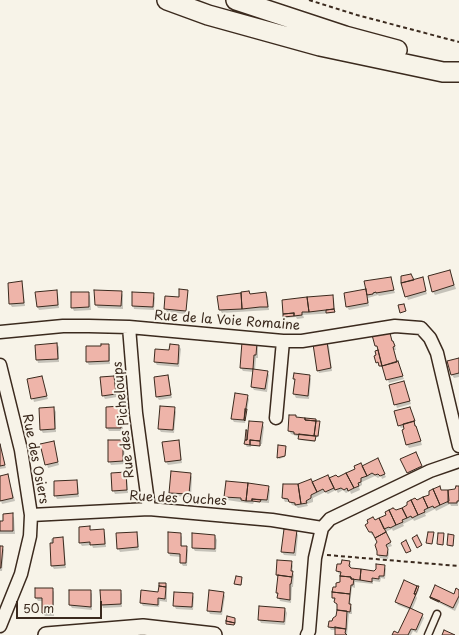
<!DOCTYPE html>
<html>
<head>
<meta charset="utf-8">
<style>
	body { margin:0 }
	#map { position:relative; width:459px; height:635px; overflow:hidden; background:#f7f3e8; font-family:"Playpen Sans",sans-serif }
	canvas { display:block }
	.scale { position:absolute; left:16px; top:601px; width:86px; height:18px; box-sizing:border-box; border:2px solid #3b2a1e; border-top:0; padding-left:5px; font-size:12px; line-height:14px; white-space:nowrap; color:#3b2a1e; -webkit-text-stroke:3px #f7f3e8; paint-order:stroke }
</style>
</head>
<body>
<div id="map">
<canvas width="459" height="635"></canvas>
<div class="scale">50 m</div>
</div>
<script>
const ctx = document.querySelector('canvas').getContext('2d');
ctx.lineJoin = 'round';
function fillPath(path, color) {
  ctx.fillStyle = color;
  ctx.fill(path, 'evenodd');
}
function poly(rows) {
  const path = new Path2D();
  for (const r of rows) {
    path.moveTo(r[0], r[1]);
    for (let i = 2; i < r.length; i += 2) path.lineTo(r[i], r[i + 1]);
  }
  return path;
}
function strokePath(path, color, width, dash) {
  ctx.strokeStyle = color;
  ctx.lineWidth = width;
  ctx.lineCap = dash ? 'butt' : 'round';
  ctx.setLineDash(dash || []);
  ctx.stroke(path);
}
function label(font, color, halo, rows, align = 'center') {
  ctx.font = font + ' "Playpen Sans",sans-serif';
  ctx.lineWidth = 4;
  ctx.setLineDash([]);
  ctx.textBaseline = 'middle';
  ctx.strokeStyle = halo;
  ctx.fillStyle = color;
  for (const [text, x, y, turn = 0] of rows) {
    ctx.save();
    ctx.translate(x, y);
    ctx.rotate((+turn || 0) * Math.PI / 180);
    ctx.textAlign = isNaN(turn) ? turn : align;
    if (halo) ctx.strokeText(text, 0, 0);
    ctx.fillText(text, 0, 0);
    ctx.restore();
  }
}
const shadow = poly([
	[450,271,456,289,435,295,433,292],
	[390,278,395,293,379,296,378,295,368,298,369,306,349,310,347,307,367,290],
	[422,278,427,294,408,300,402,283],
	[22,282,23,286,25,306,12,307,10,304],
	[56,291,58,294,59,308,39,310,37,306],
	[95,291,121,292,123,295,123,309,98,308,96,305],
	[187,291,188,292,187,292,185,314,167,312,165,309,180,299],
	[88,293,90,296,91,310,74,311,72,307],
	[249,293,250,295,266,293,268,297,269,310,222,313,220,310,219,297],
	[153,294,155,298,154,310,134,309,133,305],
	[332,296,334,299,335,313,303,315,304,318,297,319,296,317,285,318,284,317],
	[389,334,395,345,396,350,394,350,398,366,404,379,389,383,383,367,381,367,380,363,378,363,377,362,380,355,376,345],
	[327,343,329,346,332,371,319,373,318,370],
	[57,344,59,347,59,362,38,363,37,359],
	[257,344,258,347,258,358,256,358,255,370,267,372,269,375,267,392,254,390,252,387,254,372,243,371,241,368],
	[108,345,110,348,110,364,89,365,87,362,87,347],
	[179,346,181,349,179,367,157,365,155,362],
	[459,359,459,377,454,378,452,375],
	[168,376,169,379,172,398,159,400,157,397],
	[309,376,311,379,309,399,296,398,294,394,296,381,294,379],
	[41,377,48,399,34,402,28,380],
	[113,377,115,380,117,397,105,399,103,395],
	[404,382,411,404,397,408,390,386],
	[247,396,249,399,245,423,234,422,232,419],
	[120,407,122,410,123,431,109,431,107,428,107,408],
	[54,408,56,412,56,432,43,433,41,430],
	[174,408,176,412,174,433,161,432,159,429],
	[411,411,422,445,409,448,407,445,405,427,401,428,399,425],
	[319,422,319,437,316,437,315,442,300,440,299,437,291,434,289,431],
	[262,423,264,427,262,444,261,444,260,446,251,446,251,447,247,447,245,444],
	[122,441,124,444,125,464,111,465,109,461],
	[178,441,180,444,182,463,168,465,166,462,163,443],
	[53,442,59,465,48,468,41,445],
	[0,445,6,468,0,469],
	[279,446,286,446,286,448,285,457,279,459],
	[417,456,423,469,410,475,406,467],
	[379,463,386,477,382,479,381,476,378,478,375,476,362,482,362,485,359,487,360,490,351,494,350,491,346,493,343,490,338,493,336,490,328,494,325,492,313,498,313,502,307,504,308,506,298,508,296,506,292,505,290,502,285,502,283,498,284,485,312,484,337,478,362,467],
	[125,473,127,476,128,493,115,494,113,490],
	[190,474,192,477,191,497,172,496,170,492],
	[8,475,15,501,2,504,0,498,0,477],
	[76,481,78,484,79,497,57,499,55,495],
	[268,487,270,490,269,503,254,502,253,504,227,500,225,496],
	[459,487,458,506,451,506,450,504,436,511,435,509,425,514,426,516,414,521,413,519,403,524,404,526,393,531,392,529,385,532,392,546,387,548,389,553,388,559,380,558,378,555,378,542,375,535,372,535,370,532,374,522,441,491,455,490],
	[12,514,14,518,15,534,0,534,0,522,4,522],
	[89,527,91,531,103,530,105,533,106,547,93,548,92,545,82,546,80,543],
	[296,531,298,535,296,556,284,555,282,552],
	[136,533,138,536,139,550,120,552,118,548],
	[169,533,180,534,182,537,182,547,186,547,188,550,187,566,183,566,181,563,181,557,170,556,169,553],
	[193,534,215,536,217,540,216,552,195,551,193,548],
	[454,536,453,547,449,546,448,545],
	[62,538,64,541,66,568,54,569,52,566,51,539],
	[0,547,2,547,4,550,2,571,0,571],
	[291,562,293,566,292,572,294,575,293,587,292,587,291,603,280,601,277,593,278,578,277,575],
	[349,562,351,565,351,569,373,572,384,566,386,569,385,579,381,578,380,582,373,581,373,584,355,582,355,588,352,587,350,604,352,608,352,614,349,614,347,635,336,635,335,630,331,630,329,627,337,615,337,605,333,598,340,583,341,575,339,574,337,571,342,565],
	[242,578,241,586,236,585,235,584],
	[166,584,167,591,167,602,160,601,159,607,143,606,141,603,159,593],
	[417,586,419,590,416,596,417,598,412,610,422,615,424,618,417,633,413,631,411,635,393,635,399,635,410,610,398,605,396,602],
	[36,589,52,589,54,592,54,616,45,616,43,613,43,601,38,601,36,598],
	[90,591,92,594,92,610,72,608,70,605],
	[120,591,122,594,122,607,103,608,102,604],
	[459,591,459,602,455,611,433,600,431,597,455,595],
	[223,593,225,596,222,615,210,614,208,610],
	[192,594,194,597,193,610,176,609,174,605],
	[285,609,287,613,285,625,261,623,259,619]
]);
const building = poly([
	[450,270,454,285,432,292,428,276,450,270],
	[411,274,414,280,401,283,401,276,411,274],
	[391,277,394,290,376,293,376,292,373,293,373,294,367,295,364,281,391,277],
	[423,277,426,291,405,297,401,283,423,277],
	[22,281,24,303,9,304,8,283,22,281],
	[179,289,188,290,186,311,164,309,165,296,179,297,179,289],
	[366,289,368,303,346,307,344,293,366,289],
	[57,290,58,305,37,307,35,292,57,290],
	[94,290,122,291,121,306,95,305,94,290],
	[249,291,250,294,266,292,268,307,260,307,242,309,241,292,249,291],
	[71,292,89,292,89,307,71,308,71,292],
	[132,292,154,293,153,307,132,306,132,292],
	[241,293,242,309,219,310,217,296,241,293],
	[333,295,334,309,309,312,307,297,333,295],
	[307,297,309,312,302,312,302,315,294,316,294,313,283,314,282,300,307,297],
	[404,304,406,311,400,313,398,305,404,304],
	[334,309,335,312,326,313,326,310,334,309],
	[294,313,294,316,283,317,283,314,294,313],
	[390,333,392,341,393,341,395,346,393,347,397,362,382,366,377,346,375,346,372,335,390,333],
	[242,342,257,343,256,355,254,355,253,369,240,368,242,342],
	[327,342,331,368,317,371,313,344,327,342],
	[57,343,58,359,36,360,35,345,57,343],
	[101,344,109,344,109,361,86,362,86,346,101,346,101,344],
	[170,344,179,345,178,364,154,362,155,349,169,350,170,344],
	[378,350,382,366,379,366,378,362,376,363,374,356,376,355,375,351,378,350],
	[459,358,459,373,451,375,447,361,459,358],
	[398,361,403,376,386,380,382,366,398,361],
	[253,369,268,371,265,389,251,387,253,369],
	[294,373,310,375,308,396,293,394,295,379,293,379,294,373],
	[168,375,171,395,156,397,154,377,168,375],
	[42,376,47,396,31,399,27,379,42,376],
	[114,376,116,394,102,396,100,377,114,376],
	[404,381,410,401,394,405,389,385,404,381],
	[235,393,248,395,244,420,231,419,235,393],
	[121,406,121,428,106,428,106,407,121,406],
	[160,406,175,407,173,430,158,429,160,406],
	[54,407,55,429,40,430,39,408,54,407],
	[410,407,415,421,398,426,394,411,410,407],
	[245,409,247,409,245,421,244,420,245,409],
	[289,415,296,415,296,417,305,418,305,420,316,421,314,436,294,434,294,432,288,431,289,415],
	[305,418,316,419,316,421,305,420,305,418],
	[249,421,263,422,260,441,250,440,250,445,244,444,245,440,247,440,249,421],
	[316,421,320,421,318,436,314,436,316,421],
	[414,421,415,426,416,426,421,441,406,445,402,430,404,429,403,424,414,421],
	[246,430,247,430,247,440,245,440,246,430],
	[299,434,316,436,315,441,298,439,299,434],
	[108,440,123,440,123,461,108,462,108,440],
	[179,440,181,460,165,462,162,442,179,440],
	[250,440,260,441,260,446,250,445,250,440],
	[54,441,58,462,45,465,40,444,54,441],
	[0,444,5,465,0,466,0,444],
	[278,445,286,446,285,456,277,458,278,445],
	[416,452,422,466,407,473,400,459,416,452],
	[378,458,385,474,380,476,378,474,375,475,372,473,367,476,362,466,378,458],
	[361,463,367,476,361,478,361,482,358,483,359,486,354,488,346,473,355,469,354,466,361,463],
	[171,471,191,473,189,494,169,493,171,471],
	[126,472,127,490,112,491,111,473,126,472],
	[346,473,354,488,348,491,347,488,344,490,341,488,335,490,329,478,336,475,338,477,346,473],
	[8,474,13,498,0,501,0,476,8,474],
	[328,475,334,488,325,492,323,489,317,492,312,482,328,475],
	[311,479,317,492,311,495,311,498,306,501,307,503,301,504,298,484,311,479],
	[77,480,78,494,54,496,54,481,77,480],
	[226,481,248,483,246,501,241,500,241,498,224,497,226,481],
	[248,483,269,486,267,500,252,499,252,501,246,501,248,483],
	[283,484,298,484,301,504,295,505,295,503,289,502,288,499,282,498,283,484],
	[440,486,441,490,448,490,449,501,440,505,433,489,440,486],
	[456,486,459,486,459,501,457,501,457,503,448,503,448,490,455,489,456,486],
	[433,489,440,505,434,508,433,506,428,508,423,497,429,495,429,491,433,489],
	[423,497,428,508,424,510,425,512,418,515,411,500,415,498,417,500,423,497],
	[252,499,261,500,260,502,252,501,252,499],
	[411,500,418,515,412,518,411,516,407,518,402,508,407,505,407,502,411,500],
	[393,508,396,510,402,508,407,518,402,520,403,522,396,525,389,510,393,508],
	[389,510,396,525,390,528,389,527,384,529,379,518,386,515,385,512,389,510],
	[13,513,13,531,0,531,0,521,3,521,3,514,13,513],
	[373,517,375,520,379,518,386,532,375,538,372,532,369,532,365,525,368,523,367,520,373,517],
	[90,526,90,530,104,529,105,544,90,545,90,542,79,543,79,527,90,526],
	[284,529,297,530,294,553,281,552,284,529],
	[137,532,138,547,117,549,116,533,137,532],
	[168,532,181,533,181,546,187,546,186,563,180,563,180,554,168,553,168,532],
	[386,532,391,542,386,545,388,549,387,556,377,555,377,551,375,545,377,542,375,538,386,532],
	[428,532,434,532,432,544,426,543,428,532],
	[192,533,215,535,215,549,192,548,192,533],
	[438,533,444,533,443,545,437,544,438,533],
	[448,534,454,535,453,546,447,545,448,534],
	[417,535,422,545,417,548,412,538,417,535],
	[63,537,65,565,51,566,50,543,53,543,53,538,63,537],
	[406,540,411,551,406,553,401,543,406,540],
	[0,546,3,546,1,568,0,568,0,546],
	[277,560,292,561,291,571,293,571,292,577,276,575,277,560],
	[342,560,350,561,349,566,351,568,361,569,360,580,351,579,351,577,340,576,341,572,336,571,337,564,341,564,342,560],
	[376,564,385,565,384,576,379,576,379,579,372,578,372,582,360,580,361,569,374,571,376,569,376,564],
	[278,575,292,577,291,584,290,584,290,600,277,598,278,593,276,593,278,575],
	[236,576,242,577,241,585,234,584,236,576],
	[340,576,351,577,351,579,354,579,353,585,351,585,350,594,332,592,333,587,336,587,336,583,340,582,340,576],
	[404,580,417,586,414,594,416,594,410,608,395,602,404,580],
	[159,583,166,583,166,587,159,586,159,583],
	[435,585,454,594,456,588,459,590,459,596,453,608,430,597,435,585],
	[159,586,166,587,165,599,158,598,158,605,140,603,141,590,158,592,159,586],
	[417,586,419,586,416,594,414,594,417,586],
	[35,588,53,588,53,613,42,613,42,598,35,598,35,588],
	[69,590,91,590,91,607,69,605,69,590],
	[100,590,121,590,121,604,101,605,100,590],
	[209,590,224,592,221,612,207,611,209,590],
	[174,592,193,593,192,607,173,606,174,592],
	[332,592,350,594,349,604,351,604,350,612,337,610,337,604,334,602,335,598,332,598,332,592],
	[430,597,440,601,439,602,430,598,430,597],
	[259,606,285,608,284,622,258,620,259,606],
	[410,608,423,614,416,630,411,629,408,635,392,635,394,631,398,633,410,608],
	[337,610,347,611,346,629,328,627,329,621,332,621,333,618,336,616,337,610],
	[227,616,235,618,235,623,226,621,227,616],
	[226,621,235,623,234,625,226,624,226,621],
	[335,627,346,629,345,633,347,635,335,635,335,627],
	[444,630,455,635,442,635,444,630]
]);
const path = poly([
	[309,0,357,15,459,42],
	[327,555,459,566]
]);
const service = poly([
	[428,635,437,614]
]);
const minor = poly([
	[129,327,136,413,149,509],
	[0,332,63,326,89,326,129,327,283,341,302,341,395,326,421,328,430,338,437,353,459,446],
	[0,365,21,450,31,515,30,536,21,574,0,626],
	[276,418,283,341],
	[31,515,149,509,272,520,322,528],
	[307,635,309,631,315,558,322,528,330,519,430,471,459,461]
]);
const tertiary = poly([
	[46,635,143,627,214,635]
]);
const primary = poly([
	[167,0,208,15,320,46,443,72,459,72],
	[236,0,345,36,397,50]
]);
const streetNames = [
	["Rue de la Voie Romaine",227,321,4],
	["Rue des Picheloups",124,420,-96],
	["Rue des Osiers",35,459,79],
	["Rue des Ouches",178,499,3]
];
fillPath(shadow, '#0003');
fillPath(building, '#eeb4a9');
strokePath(building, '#3b2a1e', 1);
strokePath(service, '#3b2a1e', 9);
strokePath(minor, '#3b2a1e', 15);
strokePath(tertiary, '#3b2a1e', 18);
strokePath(primary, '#3b2a1e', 22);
strokePath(path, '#3b2a1e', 2, [4, 3]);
strokePath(service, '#f7f3e8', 6);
strokePath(minor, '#f7f3e8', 12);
strokePath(tertiary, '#f7f3e8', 15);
strokePath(primary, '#f7f3e8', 19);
label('13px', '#3b2a1e', '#f7f3e8', streetNames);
</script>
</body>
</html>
